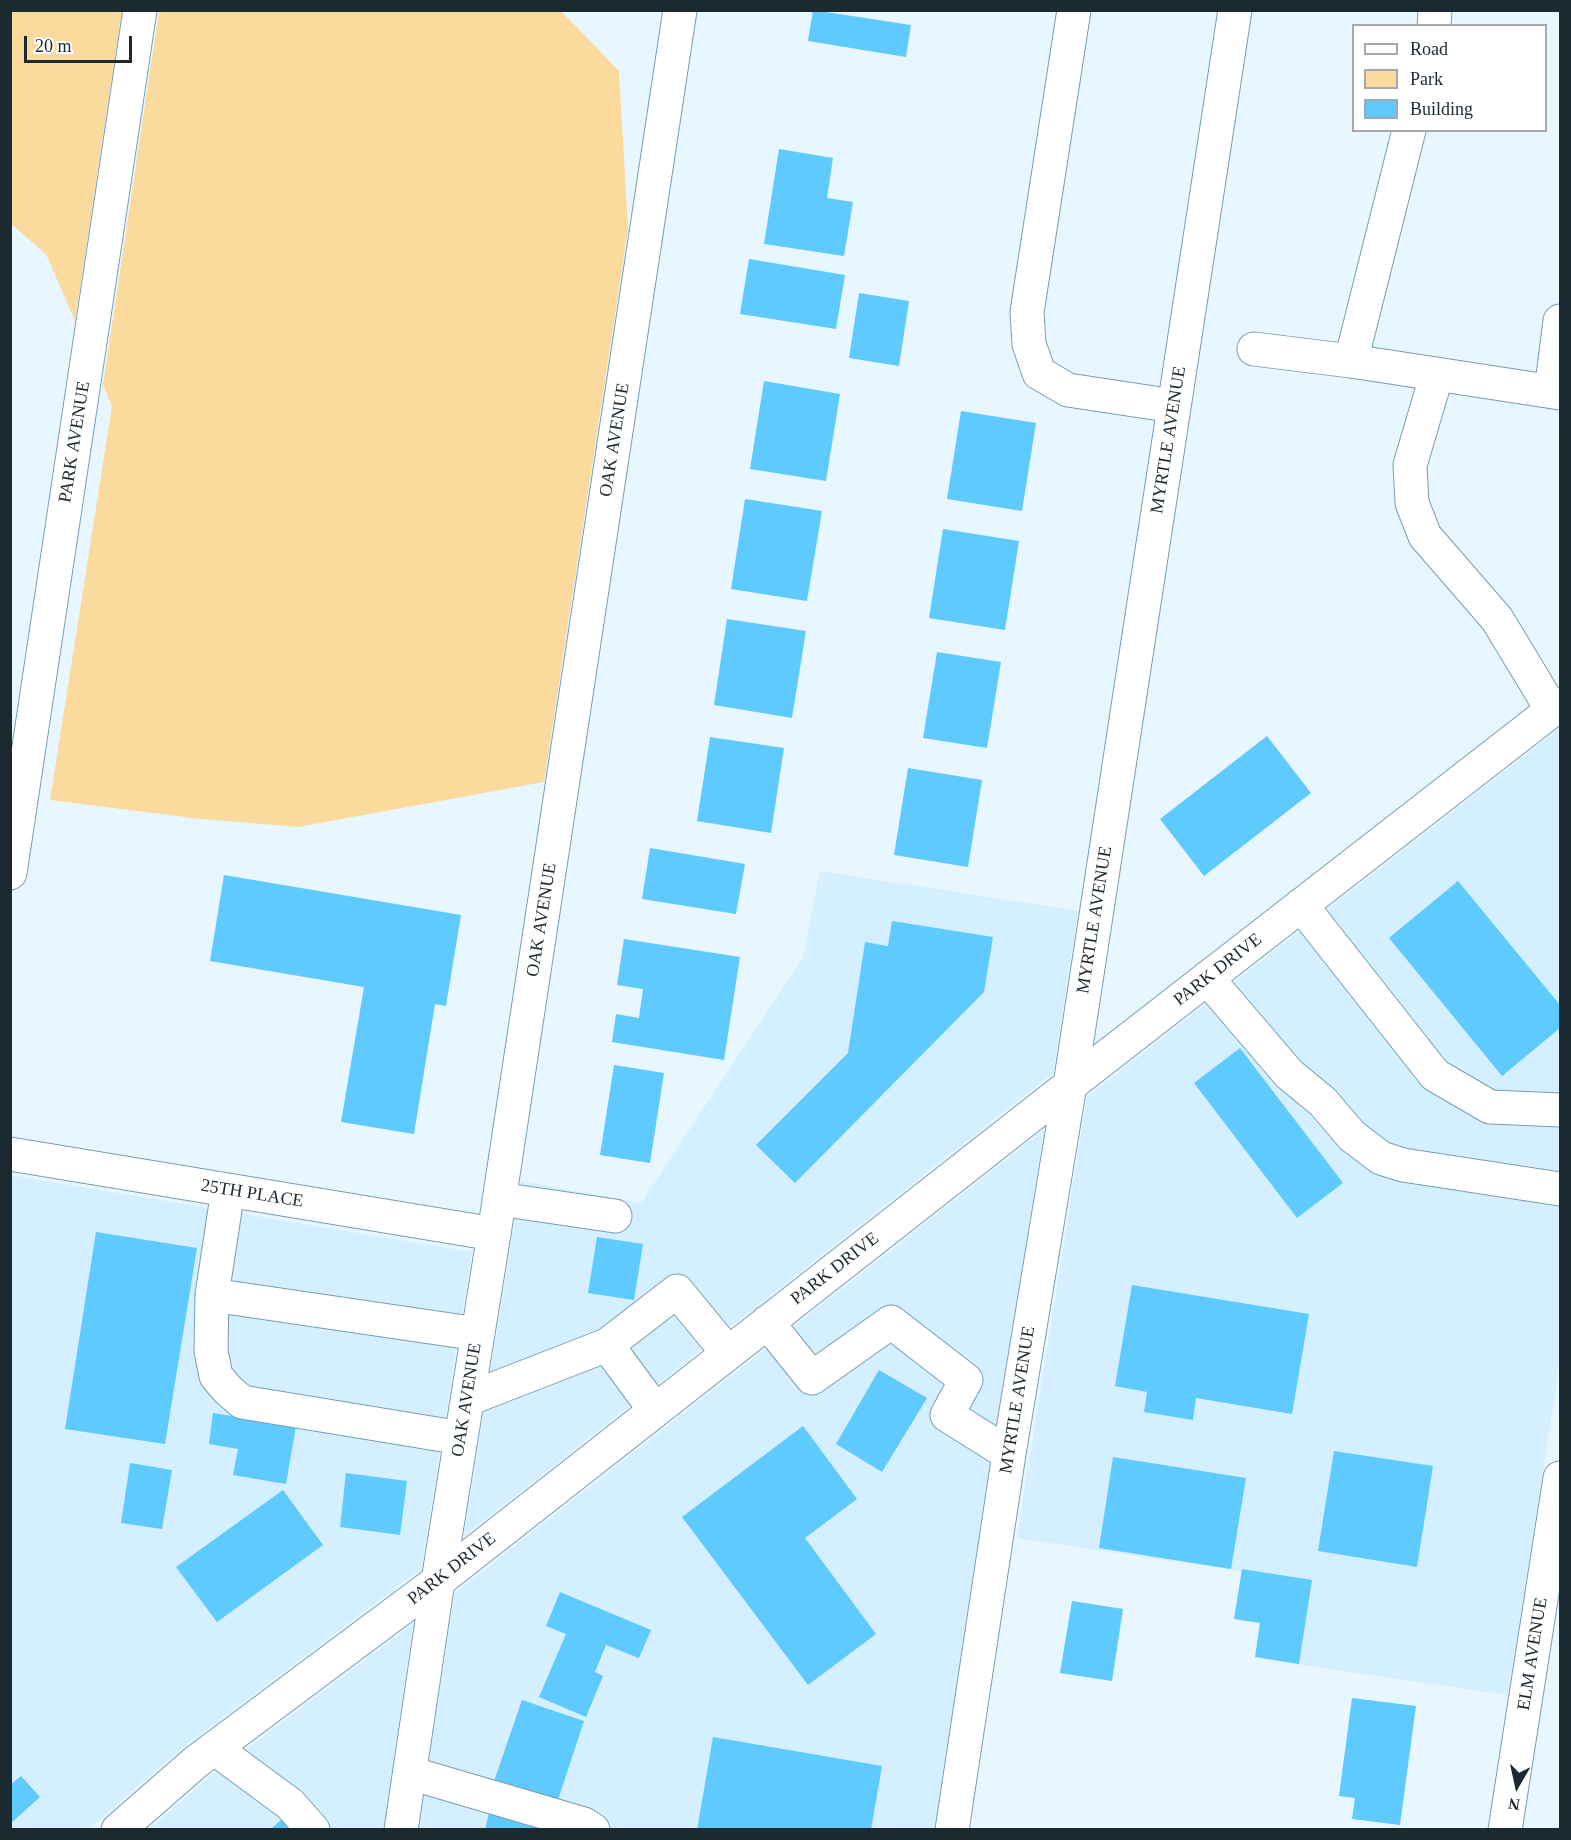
<!DOCTYPE html>
<html>
<head>
<meta charset="utf-8">
<style>
	body { margin:0 }
	#map { position:relative; width:1571px; height:1840px; overflow:hidden; background:#e7f6ff; font-family:Georgia,serif }
	canvas { display:block }
	.frame { position:absolute; inset:0; border:12px solid #1b2931; pointer-events:none }
	.legend { position:absolute; left:1352px; top:24px; width:195px; height:108px; box-sizing:border-box; background:#fff; border:2px solid #a4a9ad; margin:0; padding:8px 10px; list-style:none; font-size:18px; color:#1b2931 }
	.legend li { display:flex; align-items:center; gap:12px; height:30px }
	.legend b { width:30px; border:2px solid #a4a9ad }
	.north { position:absolute; left:1487px; top:1756px; width:60px; height:60px; -webkit-text-stroke:4px #fff; paint-order:stroke; rotate:189deg; font-size:16px; font-weight:700; line-height:24px; text-align:center; color:#1b2931 }
	.north::after { content:''; display:block; margin:auto; width:21px; height:27px; background:#1b2931; clip-path:polygon(50% 0,100% 100%,50% 72%,0 100%) }
	.scale { position:absolute; left:24px; top:36px; width:108px; height:27px; box-sizing:border-box; border:3px solid #1b2931; border-top:0; padding-left:8px; font-size:18px; line-height:21px; white-space:nowrap; color:#1b2931; -webkit-text-stroke:4px #fff; paint-order:stroke }
</style>
</head>
<body>
<div id="map">
<canvas width="1571" height="1840"></canvas>
<div class="frame"></div>
<ul class="legend">
<li><b style="height:8px;background:#fff"></b>Road</li>
<li><b style="height:16px;background:#fbda9d"></b>Park</li>
<li><b style="height:16px;background:#5fcafd"></b>Building</li>
</ul>
<div class="north">N</div>
<div class="scale">20 m</div>
</div>
<script>
const ctx = document.querySelector('canvas').getContext('2d');
ctx.lineJoin = 'round';
function fillPath(path, color) {
  ctx.fillStyle = color;
  ctx.fill(path, 'evenodd');
}
function poly(rows) {
  const path = new Path2D();
  for (const r of rows) {
    path.moveTo(r[0], r[1]);
    for (let i = 2; i < r.length; i += 2) path.lineTo(r[i], r[i + 1]);
  }
  return path;
}
function strokePath(path, color, width, dash) {
  ctx.strokeStyle = color;
  ctx.lineWidth = width;
  ctx.lineCap = dash ? 'butt' : 'round';
  ctx.setLineDash(dash || []);
  ctx.stroke(path);
}
function label(font, color, halo, rows, align = 'center') {
  ctx.font = font + ' Georgia,serif';
  ctx.lineWidth = 4.5;
  ctx.setLineDash([]);
  ctx.textBaseline = 'middle';
  ctx.strokeStyle = halo;
  ctx.fillStyle = color;
  for (const [text, x, y, turn = 0] of rows) {
    ctx.save();
    ctx.translate(x, y);
    ctx.rotate((+turn || 0) * Math.PI / 180);
    ctx.textAlign = isNaN(turn) ? turn : align;
    if (halo) ctx.strokeText(text, 0, 0);
    ctx.fillText(text, 0, 0);
    ctx.restore();
  }
}
const built = poly([
	[1560,728,1560,1361,1508,1695,1262,1659,1272,1576,1017,1538,1087,1097],
	[820,871,1078,911,1053,1073,464,1536,521,1181,641,1203,803,958],
	[1044,1130,936,1829,418,1830,455,1593],
	[10,1175,472,1252,421,1569,187,1744,88,1829,11,1829],
	[413,1624,384,1829,148,1830,207,1779]
]);
const green = poly([
	[11,10,122,11,75,321,46,254,11,224],
	[159,11,561,11,619,71,628,229,544,782,298,827,192,818,50,800,112,406,103,385]
]);
const building = poly([
	[813,10,911,25,906,57,808,41],
	[779,149,833,158,827,198,853,202,844,256,764,244],
	[749,259,845,275,836,329,740,314],
	[859,293,909,301,899,366,849,358],
	[764,381,840,394,826,481,750,469],
	[961,411,1036,423,1022,511,947,499],
	[745,499,822,511,807,601,731,589],
	[943,529,1019,541,1005,630,929,618],
	[727,619,806,631,792,718,714,705],
	[937,652,1001,662,987,748,923,738],
	[1267,736,1311,793,1204,876,1160,819],
	[710,737,784,748,771,833,697,821],
	[908,768,982,780,968,867,894,855],
	[650,848,745,864,736,914,642,899],
	[224,875,461,915,446,1006,435,1004,414,1134,341,1122,364,987,210,961],
	[1458,881,1560,1005,1560,1028,1502,1076,1389,938],
	[892,921,993,937,984,992,795,1183,756,1145,848,1053,865,942,888,946],
	[624,939,740,957,724,1060,612,1042,616,1014,639,1018,643,989,617,985],
	[1240,1048,1343,1183,1297,1218,1194,1083],
	[614,1065,664,1073,650,1163,600,1155],
	[96,1232,197,1248,165,1444,65,1429],
	[597,1237,643,1244,634,1300,588,1293],
	[1132,1285,1309,1314,1292,1414,1196,1398,1193,1420,1144,1412,1147,1392,1115,1386],
	[879,1370,927,1398,882,1472,836,1444],
	[213,1413,296,1426,286,1484,233,1475,238,1449,209,1444],
	[803,1426,857,1499,805,1538,876,1634,808,1685,682,1517],
	[1334,1451,1433,1466,1417,1567,1318,1551],
	[1113,1457,1246,1478,1231,1569,1099,1548],
	[130,1463,172,1470,162,1529,121,1523],
	[346,1473,407,1481,400,1535,340,1527],
	[283,1490,323,1545,217,1622,176,1567],
	[1242,1569,1312,1580,1299,1664,1255,1657,1260,1623,1234,1619],
	[560,1592,651,1630,639,1658,606,1645,595,1672,603,1676,586,1717,539,1697,566,1634,546,1626],
	[1072,1601,1123,1609,1112,1681,1060,1673],
	[1352,1698,1416,1706,1400,1825,1352,1819,1355,1798,1339,1796],
	[522,1700,584,1721,555,1809,492,1787],
	[713,1737,882,1766,871,1830,697,1830],
	[21,1776,40,1797,10,1824,10,1785],
	[489,1813,561,1830,485,1830],
	[282,1819,292,1830,270,1830]
]);
const minor = poly([
	[1074,10,1027,312,1029,344,1039,373,1068,390,1174,406],
	[1434,26,1435,10],
	[1254,349,1351,361,1560,393],
	[1351,361,1409,130],
	[1437,374,1410,465,1412,503,1425,536,1497,619,1552,710],
	[1551,391,1560,321],
	[10,873,140,10],
	[1301,905,1435,1075,1490,1107,1560,1110],
	[1207,978,1289,1074,1323,1102,1352,1136,1381,1158,1403,1165,1560,1189],
	[10,1154,494,1234],
	[228,1190,212,1295,211,1351,216,1376,228,1390,242,1402,461,1438],
	[499,1199,615,1216],
	[212,1295,478,1334],
	[767,1322,812,1378,891,1322,966,1380,947,1415,1009,1454],
	[468,1399,607,1345],
	[655,1410,607,1345,677,1291,728,1353],
	[214,1748,290,1804,313,1830],
	[410,1773,584,1824,593,1830],
	[118,1830,197,1761,438,1581,1070,1085,1560,704],
	[401,1830,438,1581,494,1234,680,10],
	[952,1830,1009,1454,1070,1085,1235,10],
	[1505,1830,1560,1478]
]);
const streetNames = [
	["OAK AVENUE",615,440,-81],
	["MYRTLE AVENUE",1169,440,-81],
	["PARK AVENUE",75,442,-81],
	["OAK AVENUE",542,920,-81],
	["MYRTLE AVENUE",1095,920,-81],
	["PARK DRIVE",1218,970,-38],
	["25TH PLACE",252,1194,9],
	["PARK DRIVE",835,1269,-38],
	["OAK AVENUE",467,1400,-81],
	["MYRTLE AVENUE",1018,1400,-81],
	["PARK DRIVE",452,1569,-38],
	["ELM AVENUE",1533,1654,-81]
];
fillPath(built, '#d4efff');
fillPath(green, '#fbda9d');
fillPath(building, '#5fcafd');
strokePath(minor, '#799db1', 35);
strokePath(minor, '#fff', 33);
label('18px', '#1b2931', '#fff', streetNames);
</script>
</body>
</html>
